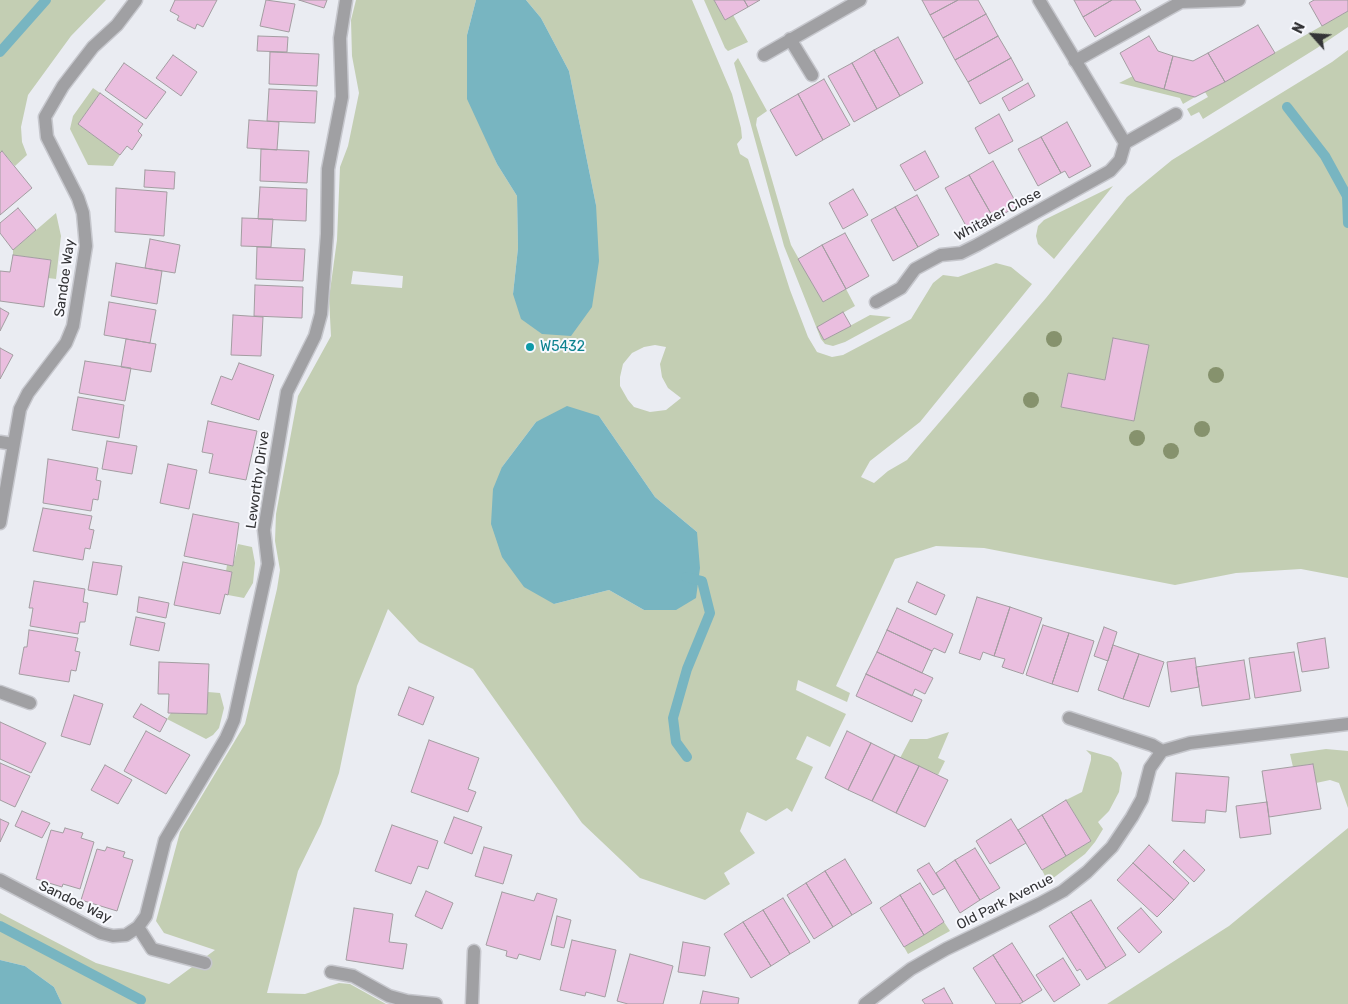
<!DOCTYPE html>
<html>
<head>
<meta charset="utf-8">
<style>
	body { margin:0 }
	#map { position:relative; width:1348px; height:1004px; overflow:hidden; background:#eaecf2; font-family:Rubik,sans-serif }
	canvas { display:block }
	.north { position:absolute; left:1288px; top:10px; width:50px; height:50px; -webkit-text-stroke:4px #f8f9fe; paint-order:stroke; rotate:296deg; font-size:14px; font-weight:700; line-height:20px; text-align:center; color:#343437 }
	.north::after { content:''; display:block; margin:auto; width:18px; height:22px; background:#343437; clip-path:polygon(50% 0,100% 100%,50% 72%,0 100%) }
</style>
</head>
<body>
<div id="map">
<canvas width="1348" height="1004"></canvas>
<div class="north">N</div>
</div>
<script>
const ctx = document.querySelector('canvas').getContext('2d');
ctx.lineJoin = 'round';
function fillPath(path, color) {
  ctx.fillStyle = color;
  ctx.fill(path, 'evenodd');
}
function poly(rows) {
  const path = new Path2D();
  for (const r of rows) {
    path.moveTo(r[0], r[1]);
    for (let i = 2; i < r.length; i += 2) path.lineTo(r[i], r[i + 1]);
  }
  return path;
}
function strokePath(path, color, width, dash) {
  ctx.strokeStyle = color;
  ctx.lineWidth = width;
  ctx.lineCap = dash ? 'butt' : 'round';
  ctx.setLineDash(dash || []);
  ctx.stroke(path);
}
function label(font, color, halo, rows, align = 'center') {
  ctx.font = font + ' Rubik,sans-serif';
  ctx.lineWidth = 4;
  ctx.setLineDash([]);
  ctx.textBaseline = 'middle';
  ctx.strokeStyle = halo;
  ctx.fillStyle = color;
  for (const [text, x, y, turn = 0] of rows) {
    ctx.save();
    ctx.translate(x, y);
    ctx.rotate((+turn || 0) * Math.PI / 180);
    ctx.textAlign = isNaN(turn) ? turn : align;
    if (halo) ctx.strokeText(text, 0, 0);
    ctx.fillText(text, 0, 0);
    ctx.restore();
  }
}
const green = poly([
	[0,0,106,0,71,36,28,95,21,127,22,142,27,155,15,166,2,151,0,153],
	[356,0,476,0,467,35,484,133,497,164,517,196,518,248,513,294,596,205,569,71,541,18,526,0,692,0,732,94,741,128,742,138,737,144,740,154,748,159,790,290,808,337,817,352,832,357,843,355,911,319,933,283,943,275,958,277,996,263,1011,267,1032,284,920,422,870,461,861,477,874,483,888,471,907,460,1046,298,1127,197,1172,160,1332,62,1348,50,1348,578,1301,569,1236,573,1175,585,984,548,936,546,895,559,836,686,850,693,847,702,798,680,796,690,846,714,830,747,807,736,796,759,813,767,792,812,787,808,766,821,747,812,740,831,755,853,724,873,730,884,705,900,640,878,582,823,473,669,419,642,388,609,357,686,339,773,321,824,298,871,267,993,305,994,339,983,350,984,386,1004,62,1004,54,987,25,966,0,960,0,913,96,963,169,984,215,950,164,933,156,921,180,832,245,724,277,589,280,570,275,541,276,514,298,396,331,336,329,298,337,240,340,167,348,146,359,93,352,56,351,20],
	[353,271,403,276,402,288,351,284],
	[1113,338,1149,345,1134,421,1061,407,1068,373,1105,380],
	[655,345,666,347,660,364,662,377,668,388,681,398,666,410,650,412,634,407,628,400,620,386,620,377,623,364,632,353,644,347],
	[599,416,655,497,697,532,644,610,609,590,554,604,502,467,536,422],
	[704,0,714,0,725,20,733,15,748,42,728,51,725,48],
	[1348,11,1348,27,1317,48,1203,119,1199,112,1191,116,1187,109,1208,97,1205,92],
	[738,58,767,111,757,118,756,125,791,245,823,302,846,289,855,306,818,327,824,340,870,315,891,317,845,342,833,346,825,344,821,339,784,246,734,63],
	[1133,76,1135,81,1195,97,1183,104,1180,98,1119,83],
	[93,88,100,93,78,124,120,155,113,166,88,165,70,129,73,116],
	[1113,186,1054,259,1038,244,1036,236,1038,226,1044,220],
	[56,213,61,236,56,279,48,278,51,260,13,255,13,250],
	[238,544,252,547,255,563,253,583,244,598,228,595,232,572,226,571,227,565,233,566],
	[208,692,220,693,224,708,219,728,213,735,206,739,167,719,171,713,207,714],
	[949,732,938,758,945,761,938,775,900,758,910,739,927,739],
	[1326,749,1348,751,1348,808,1339,783,1330,780,1316,783,1313,764,1293,767,1290,754],
	[1086,750,1111,757,1118,763,1122,773,1119,792,1109,811,1098,822,1103,829,1095,842,1085,854,1048,882,1042,870,1091,841,1066,800,1082,792,1091,760,1091,755],
	[1348,828,1348,1004,1107,1004,1229,926],
	[944,922,950,931,908,954,904,947]
]);
const water = poly([
	[476,0,526,0,541,18,569,71,596,205,599,261,592,307,571,336,542,334,521,319,513,294,518,248,517,196,497,164,467,99,467,35],
	[567,406,599,416,655,497,697,532,700,568,696,598,676,610,644,610,609,590,554,604,524,587,502,557,491,524,493,489,502,467,536,422],
	[0,960,25,966,54,987,62,1004,0,1004]
]);
const stream = poly([
	[0,52,46,0],
	[1287,107,1325,156,1347,196,1348,223],
	[686,577,702,581,710,613,687,669,673,718,676,742,687,757],
	[0,926,141,1000]
]);
const building = poly([
	[175,0,217,0,203,27,197,24,195,29,177,20,179,16,170,11,175,0],
	[266,0,295,4,289,32,260,26,266,0],
	[299,0,327,0,324,8,299,0],
	[714,0,744,0,748,7,725,20,714,0],
	[744,0,760,0,748,7,744,0],
	[922,0,958,0,930,15,922,0],
	[958,0,978,0,986,14,943,38,930,15,958,0],
	[1074,0,1112,0,1083,17,1074,0],
	[1112,0,1135,0,1141,10,1095,37,1083,17,1112,0],
	[1314,0,1348,0,1348,11,1322,26,1309,3,1314,0],
	[986,14,998,36,955,60,943,38,986,14],
	[1258,25,1275,53,1225,82,1208,53,1258,25],
	[258,36,288,37,287,52,257,51,258,36],
	[998,36,1011,58,968,82,955,60,998,36],
	[1149,36,1158,51,1173,56,1164,89,1135,81,1120,53,1149,36],
	[898,37,923,83,900,96,874,50,898,37],
	[874,50,900,96,877,109,852,63,874,50],
	[270,52,319,54,317,86,269,84,270,52],
	[1208,53,1225,82,1195,97,1164,89,1173,56,1193,61,1208,53],
	[173,55,197,72,181,96,156,78,173,55],
	[1011,58,1023,80,980,104,968,82,1011,58],
	[124,63,166,92,146,119,105,90,124,63],
	[852,63,877,109,854,122,828,76,852,63],
	[824,79,850,125,823,140,798,94,824,79],
	[1028,83,1035,96,1009,111,1002,98,1028,83],
	[269,89,317,91,315,123,267,121,269,89],
	[100,93,143,124,138,131,142,135,132,150,127,146,120,155,78,124,100,93],
	[798,94,823,140,796,156,770,110,798,94],
	[999,114,1013,141,989,154,975,128,999,114],
	[249,120,279,122,277,150,247,148,249,120],
	[1067,122,1091,166,1069,178,1065,171,1061,173,1041,137,1067,122],
	[1041,137,1061,173,1038,186,1018,149,1041,137],
	[261,149,309,151,307,183,260,181,261,149],
	[2,151,32,188,0,215,0,153,2,151],
	[925,151,939,177,915,191,900,165,925,151],
	[993,161,1018,206,994,219,969,175,993,161],
	[145,170,175,172,174,189,144,187,145,170],
	[969,175,994,219,970,233,945,188,969,175],
	[260,187,307,189,306,221,258,219,260,187],
	[116,188,167,192,164,236,115,232,116,188],
	[853,189,868,215,843,229,829,203,853,189],
	[917,195,939,235,918,247,895,207,917,195],
	[895,207,918,247,893,261,871,220,895,207],
	[18,208,36,230,13,250,0,233,0,223,18,208],
	[242,218,273,219,271,247,241,246,242,218],
	[845,233,869,276,846,289,822,245,845,233],
	[150,239,180,245,175,273,145,268,150,239],
	[822,245,846,289,823,302,798,259,822,245],
	[257,247,305,249,303,281,256,279,257,247],
	[13,255,51,260,44,307,0,301,0,271,10,272,13,255],
	[116,263,162,271,157,304,111,296,116,263],
	[255,285,303,287,302,318,254,316,255,285],
	[109,302,156,310,150,343,104,335,109,302],
	[0,308,9,313,0,331,0,308],
	[843,312,851,326,824,340,817,327,843,312],
	[233,315,263,317,261,356,231,355,233,315],
	[1113,338,1149,345,1134,421,1061,407,1068,373,1105,380,1113,338],
	[126,339,156,344,151,372,121,367,126,339],
	[0,348,13,355,0,379,0,348],
	[85,361,131,368,125,401,79,393,85,361],
	[239,363,274,375,259,420,211,404,221,376,232,380,239,363],
	[78,397,124,405,119,438,72,430,78,397],
	[208,421,257,431,246,480,209,473,213,454,202,452,208,421],
	[107,441,137,446,132,474,102,469,107,441],
	[48,459,98,468,96,480,101,481,98,500,93,499,91,511,43,503,48,459],
	[168,464,197,470,189,509,160,503,168,464],
	[43,508,92,516,89,529,94,530,90,549,85,548,83,560,33,551,43,508],
	[193,514,239,523,233,566,184,556,193,514],
	[93,562,122,566,117,595,88,590,93,562],
	[183,562,232,572,228,595,225,594,220,614,174,605,183,562],
	[34,581,85,589,83,602,88,603,85,622,80,622,78,634,30,626,33,608,29,608,34,581],
	[917,582,945,595,936,615,908,602,917,582],
	[139,597,169,603,166,618,137,612,139,597],
	[977,597,1010,607,994,656,983,652,980,660,959,653,977,597],
	[1010,607,1042,618,1023,674,1002,667,1005,659,994,656,1010,607],
	[897,608,953,634,945,653,934,648,932,651,887,630,897,608],
	[136,617,165,623,159,651,130,645,136,617],
	[1043,625,1069,633,1052,684,1026,675,1043,625],
	[1104,627,1117,632,1108,661,1094,656,1104,627],
	[29,630,78,638,75,651,80,652,76,671,71,670,69,682,19,674,24,647,27,647,29,630],
	[887,630,932,651,922,673,877,652,887,630],
	[1069,633,1094,641,1078,692,1052,684,1069,633],
	[1325,638,1329,668,1302,672,1297,643,1325,638],
	[1113,645,1139,654,1123,699,1098,690,1113,645],
	[877,652,933,678,925,694,915,689,912,696,866,674,877,652],
	[1294,652,1301,691,1255,698,1249,658,1294,652],
	[1139,654,1164,662,1149,707,1123,699,1139,654],
	[1195,658,1199,687,1171,692,1167,662,1195,658],
	[1244,660,1250,699,1202,706,1196,667,1244,660],
	[159,662,209,664,207,714,168,713,169,694,158,694,159,662],
	[866,674,922,700,912,722,856,696,866,674],
	[409,687,434,697,423,725,398,715,409,687],
	[74,695,103,704,90,745,61,736,74,695],
	[141,704,167,719,160,732,133,717,141,704],
	[0,722,46,743,31,773,0,759,0,722],
	[146,731,190,755,166,794,124,771,146,731],
	[847,731,871,743,848,790,825,778,847,731],
	[429,740,479,758,468,789,476,792,468,812,411,792,429,740],
	[871,743,895,755,872,801,848,790,871,743],
	[895,755,919,766,896,813,872,801,895,755],
	[0,763,30,776,15,807,0,800,0,763],
	[1313,764,1321,809,1269,817,1262,771,1313,764],
	[105,765,132,780,118,804,91,790,105,765],
	[919,766,948,780,925,827,896,813,919,766],
	[1176,773,1229,777,1226,812,1206,810,1205,823,1172,821,1176,773],
	[1066,800,1091,841,1066,856,1042,815,1066,800],
	[1267,802,1271,834,1240,838,1236,806,1267,802],
	[22,811,50,823,42,838,15,826,22,811],
	[1042,815,1066,856,1042,870,1018,830,1042,815],
	[454,817,482,827,472,854,444,843,454,817],
	[0,819,9,823,0,842,0,819],
	[1011,819,1026,843,990,864,976,841,1011,819],
	[392,825,438,841,428,869,418,866,411,884,375,871,392,825],
	[65,828,83,833,81,838,94,842,80,889,63,884,62,887,36,879,51,830,63,833,65,828],
	[1149,845,1189,883,1174,900,1133,863,1149,845],
	[107,847,125,852,123,857,133,860,117,911,81,900,97,849,105,851,107,847],
	[484,847,512,855,503,884,475,876,484,847],
	[975,848,1000,888,980,900,955,860,975,848],
	[1184,850,1205,870,1194,882,1173,862,1184,850],
	[845,859,872,903,852,915,825,871,845,859],
	[955,860,980,900,960,913,936,873,955,860],
	[929,863,945,888,933,895,917,870,929,863],
	[1133,863,1174,900,1157,917,1117,880,1133,863],
	[825,871,852,915,833,927,806,883,825,871],
	[806,883,833,927,814,939,787,895,806,883],
	[920,883,944,922,924,935,900,895,920,883],
	[426,891,453,903,442,929,415,916,426,891],
	[502,892,534,901,537,893,557,899,540,960,519,954,517,959,506,956,507,951,486,945,502,892],
	[900,895,924,935,904,947,880,908,900,895],
	[783,898,810,942,790,954,763,910,783,898],
	[1091,900,1126,955,1106,968,1071,912,1091,900],
	[354,908,393,914,389,942,407,944,403,969,346,960,354,908],
	[1141,908,1162,932,1139,953,1117,928,1141,908],
	[763,910,790,954,771,966,743,922,763,910],
	[1071,912,1106,968,1087,980,1080,969,1077,971,1049,926,1071,912],
	[557,916,571,920,564,948,551,945,557,916],
	[743,922,771,966,751,978,724,934,743,922],
	[572,940,616,950,605,997,586,992,585,996,560,990,572,940],
	[683,942,710,947,705,976,678,972,683,942],
	[1012,943,1042,990,1023,1002,993,955,1012,943],
	[630,954,673,966,663,1004,628,1004,617,1001,630,954],
	[993,955,1023,1002,1019,1004,996,1004,973,968,993,955],
	[1063,958,1080,985,1054,1002,1036,975,1063,958],
	[944,988,953,1004,925,1004,922,1000,944,988],
	[703,991,739,998,738,1004,700,1004,703,991]
]);
const minor = poly([
	[790,39,812,75],
	[764,55,860,0],
	[1075,61,1181,2,1239,0],
	[1125,143,1176,114],
	[876,302,901,288,915,269,941,255,961,253,977,245,1110,171,1120,160,1125,143,1039,0],
	[0,442,13,444],
	[0,523,20,409,28,393,66,343,73,326,86,246,83,213,78,198,47,137,45,117,63,86,93,47,117,25,136,0],
	[0,692,30,703],
	[1069,718,1152,745,1162,751],
	[0,880,101,933,113,936,126,935,138,927,146,916,165,840,226,738,234,720,268,564,264,530,287,392,315,336,321,314,327,234,328,169,342,97,340,38,346,0],
	[138,927,152,949,205,963],
	[331,972,353,976,389,996,407,1001,436,1004],
	[472,1004,474,951],
	[865,1004,911,969,946,949,1039,904,1063,891,1087,872,1112,847,1132,817,1142,799,1150,768,1162,751,1190,743,1348,724]
]);
const trees = [
	[1054,339],
	[1216,375],
	[1031,400],
	[1202,429],
	[1137,438],
	[1171,451]
];
const markers = [
	[530,347,5,"#0f9aa8"]
];
const streetNames = [
	["Whitaker Close",998,215,-28],
	["Sandoe Way",65,278,-82],
	["Leworthy Drive",258,480,-82],
	["Sandoe Way",75,902,26],
	["Old Park Avenue",1005,902,-27]
];
const cultureNames = [
	["W5432",540,347]
];
fillPath(green, '#c3ceb3');
fillPath(water, '#78b5c1');
strokePath(stream, '#78b5c1', 10);
fillPath(building, '#eabedf');
strokePath(building, '#a39da1', 1);
strokePath(minor, '#c6c7cd', 15);
strokePath(minor, '#a0a0a3', 12);
ctx.fillStyle = '#86926d';
for (const [x, y] of trees) {
  ctx.beginPath();
  ctx.arc(x, y, 8, 0, 2 * Math.PI);
  ctx.fill();
}
for (const [x, y, r, color] of markers) {
  const dot = new Path2D();
  dot.arc(x, y, r, 0, 2 * Math.PI);
  ctx.fillStyle = color;
  ctx.fill(dot);
  strokePath(dot, '#f8f9fe', 2);
}
label('14px', '#343437', '#f8f9fe', streetNames);
label('14px', '#0d838f', '#f8f9fe', cultureNames, 'left');
</script>
</body>
</html>
